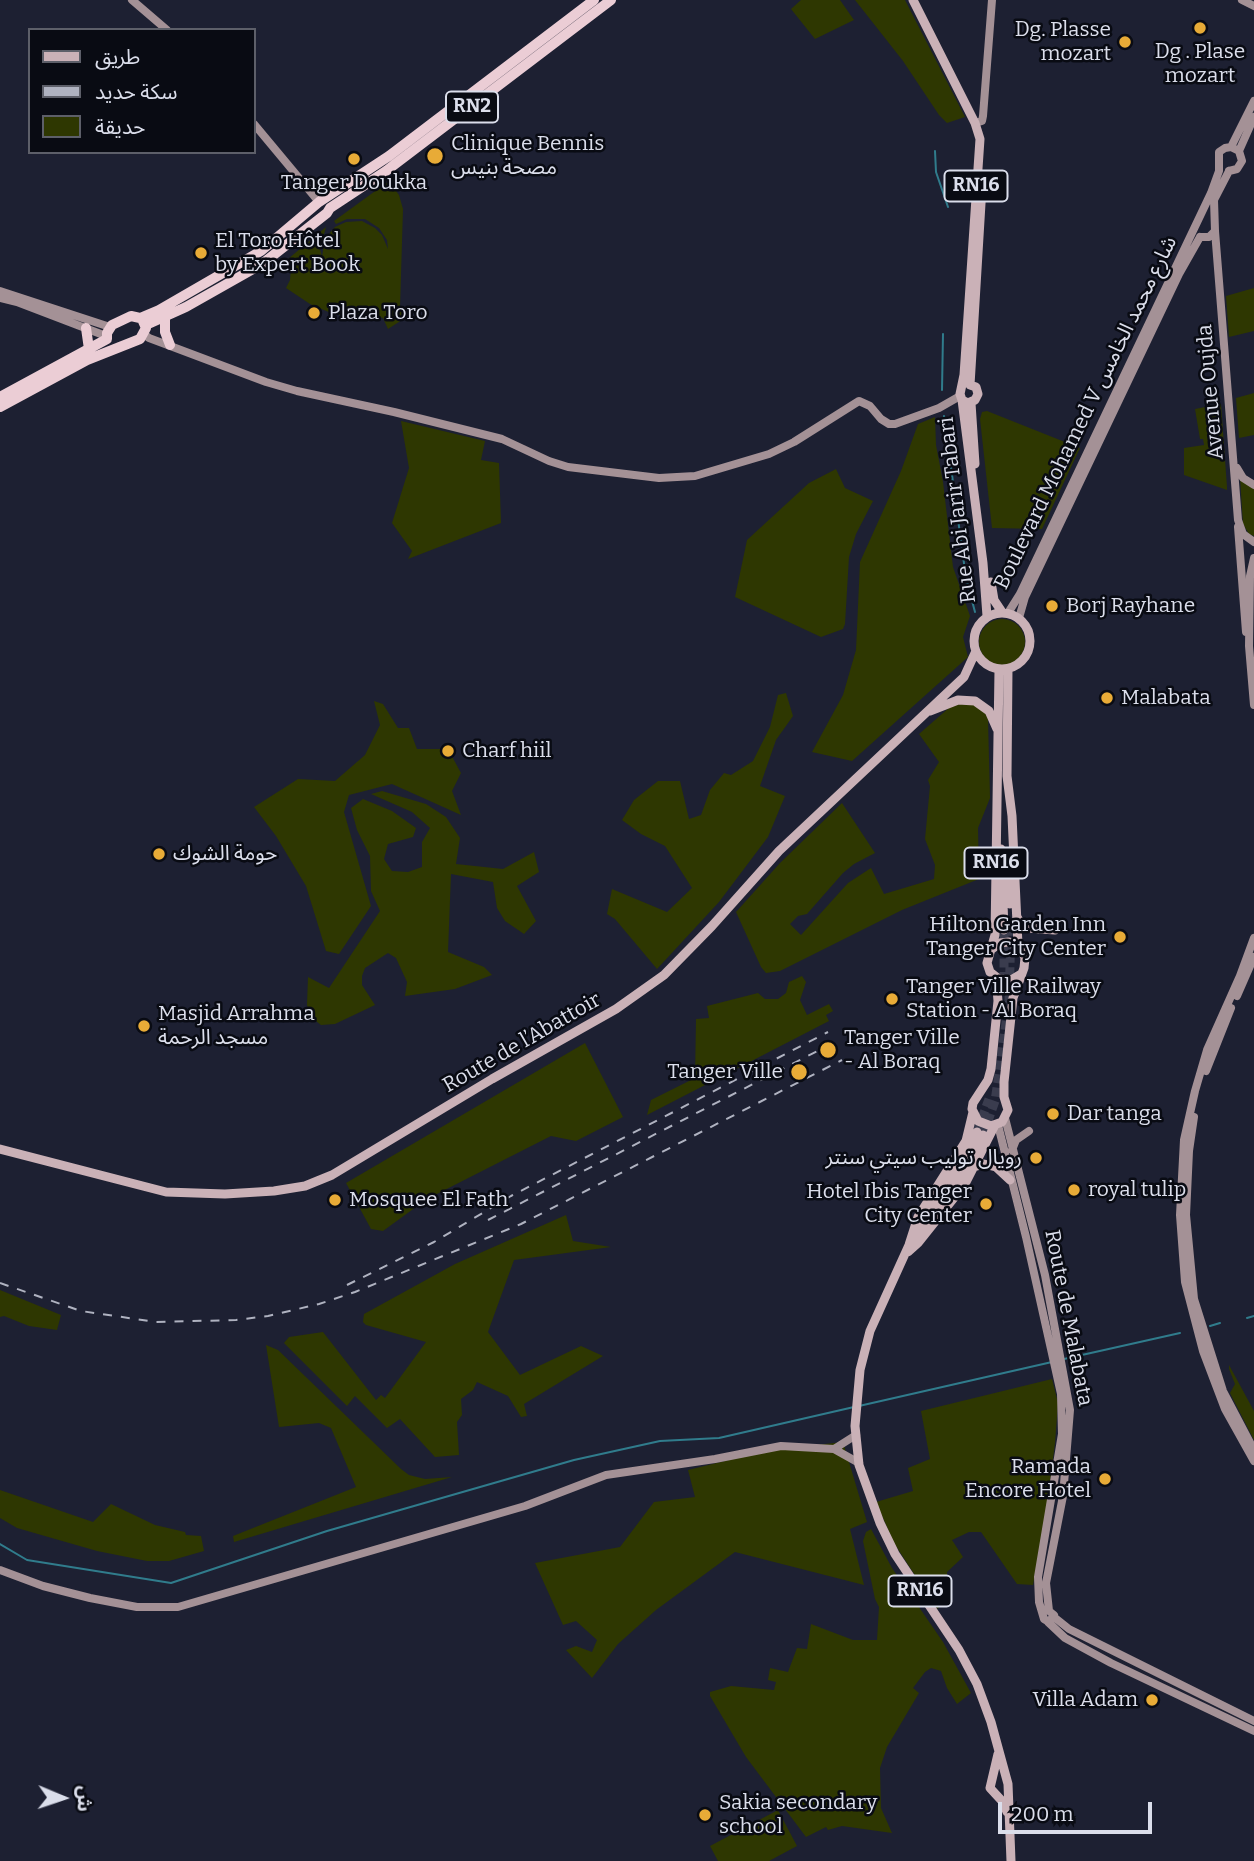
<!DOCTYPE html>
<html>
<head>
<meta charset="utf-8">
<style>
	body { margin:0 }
	#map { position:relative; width:1254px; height:1861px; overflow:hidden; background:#1d2032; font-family:Bitter,"Noto Sans Arabic",serif }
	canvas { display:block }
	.legend { position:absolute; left:28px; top:28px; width:228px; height:126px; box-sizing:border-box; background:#090b13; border:2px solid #5d5f69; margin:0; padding:9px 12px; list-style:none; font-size:21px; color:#dbdeeb }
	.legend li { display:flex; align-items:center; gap:14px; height:35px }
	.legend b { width:35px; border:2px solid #5d5f69 }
	.north { position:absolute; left:28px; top:1763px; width:70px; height:70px; -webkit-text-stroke:5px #090b13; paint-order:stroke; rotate:92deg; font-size:19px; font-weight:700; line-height:28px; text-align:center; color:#dbdeeb }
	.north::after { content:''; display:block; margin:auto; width:24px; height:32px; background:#dbdeeb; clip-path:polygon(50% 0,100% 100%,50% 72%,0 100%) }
	.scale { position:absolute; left:998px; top:1802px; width:154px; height:32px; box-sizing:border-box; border:4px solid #dbdeeb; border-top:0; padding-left:9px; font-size:21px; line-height:24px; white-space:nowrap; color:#dbdeeb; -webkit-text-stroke:5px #090b13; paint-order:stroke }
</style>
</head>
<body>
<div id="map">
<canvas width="1254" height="1861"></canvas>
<ul class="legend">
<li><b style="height:9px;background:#cab1b7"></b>طريق</li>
<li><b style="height:9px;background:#afb2c0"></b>سكة حديد</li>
<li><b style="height:19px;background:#2e3701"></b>حديقة</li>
</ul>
<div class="north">ش</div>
<div class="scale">200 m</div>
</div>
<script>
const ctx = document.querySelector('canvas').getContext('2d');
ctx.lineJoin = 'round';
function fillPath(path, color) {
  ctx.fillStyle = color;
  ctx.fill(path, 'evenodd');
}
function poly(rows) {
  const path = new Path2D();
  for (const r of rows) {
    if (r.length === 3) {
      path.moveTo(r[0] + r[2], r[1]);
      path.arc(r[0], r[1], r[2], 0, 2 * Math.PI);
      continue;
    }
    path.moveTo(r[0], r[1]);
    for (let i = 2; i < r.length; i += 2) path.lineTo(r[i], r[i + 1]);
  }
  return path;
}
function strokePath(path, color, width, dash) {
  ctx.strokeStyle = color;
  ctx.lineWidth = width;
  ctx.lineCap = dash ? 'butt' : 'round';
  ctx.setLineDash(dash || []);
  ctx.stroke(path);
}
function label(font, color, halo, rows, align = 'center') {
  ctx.font = font + ' Bitter,"Noto Sans Arabic",serif';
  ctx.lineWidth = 5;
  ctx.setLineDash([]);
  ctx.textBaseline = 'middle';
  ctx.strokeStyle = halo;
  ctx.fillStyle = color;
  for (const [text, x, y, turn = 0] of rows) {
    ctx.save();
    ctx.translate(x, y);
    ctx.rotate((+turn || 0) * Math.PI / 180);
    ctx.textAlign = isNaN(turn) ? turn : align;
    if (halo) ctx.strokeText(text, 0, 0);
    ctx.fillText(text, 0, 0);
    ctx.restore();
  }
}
const green = poly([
	[801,0,840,0,854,20,815,39,791,9],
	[855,0,905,0,965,117,947,123,939,115,903,61],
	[389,181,399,195,403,209,400,308,405,318,388,329,383,318,373,315,345,316,331,313,310,304,286,288,290,280,291,267,288,259,326,227,320,249,322,257,324,244,329,234,335,227,346,222,362,221,375,228,382,235,388,249,387,240,379,228,365,219,347,219,336,224,334,221],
	[1254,288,1254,331,1229,337,1226,296],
	[1254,393,1254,435,1239,438,1236,398],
	[1221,404,1227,487,1227,490,1184,475,1184,448,1204,445,1203,439,1200,439,1195,409],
	[987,411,1080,448,1042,529,992,528,980,419,982,412],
	[935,417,936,445,943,482,953,567,970,616,963,637,968,657,852,761,812,752,843,695,856,650,860,562,901,471,918,424],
	[401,421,485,441,481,460,499,463,501,523,408,559,412,551,392,523,409,468],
	[836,469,845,488,873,501,856,534,849,557,845,624,843,629,821,637,735,597,747,540,809,483],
	[1240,477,1254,487,1254,536,1249,534,1243,524],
	[1002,642,23],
	[786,693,793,716,776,740,760,786,785,796,768,837,719,902,657,969,615,919,607,914,612,889,667,912,692,888,665,846,641,834,622,820,634,800,658,781,680,781,689,819,701,815,710,790,724,773,731,775,753,761,770,727,778,695],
	[374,701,383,704,398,728,409,728,417,749,448,749,461,773,452,791,461,815,392,784,349,795,344,812,371,906,339,954,326,951,306,886,276,836,254,807,298,779,335,781,365,755,380,725],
	[959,704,975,705,986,714,988,719,990,798,978,828,979,879,902,910,780,971,766,973,761,967,736,912,780,863,842,803,875,853,854,864,843,873,807,914,798,916,790,924,801,935,848,883,871,868,884,894,934,879,935,865,925,839,930,786,928,780,939,762,919,734,950,707],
	[382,791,426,804,446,817,460,838,456,864,503,869,534,852,539,872,517,886,536,921,524,934,505,921,497,908,493,882,451,874,448,952,484,967,492,975,455,989,405,996,407,982,396,958,388,953,365,968,362,976,362,985,375,1005,335,1024,321,1025,312,1018,307,1005,308,977,329,988,380,911,371,891,370,856,357,830,351,808,363,799,392,811,416,828,413,837,388,844,384,859,392,871,408,872,422,867,422,842,430,828,412,812,371,794],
	[802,976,806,982,800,1000,807,1015,829,1004,833,1011,826,1015,829,1021,647,1115,651,1100,695,1078,696,1019,709,1018,707,1006,758,993,765,999,778,999,786,993,789,982],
	[585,1043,623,1117,576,1141,551,1136,427,1199,383,1231,371,1229,346,1183],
	[566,1215,573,1241,611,1247,514,1260,488,1332,520,1375,581,1346,603,1356,524,1404,527,1416,521,1417,508,1396,477,1382,473,1390,461,1399,462,1415,457,1422,459,1455,435,1457,400,1419,387,1428,355,1396,347,1406,284,1343,289,1337,323,1332,376,1400,381,1395,385,1398,426,1342,366,1325,363,1322,364,1314,455,1264],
	[0,1290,61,1315,57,1330,29,1326,4,1316,0,1317],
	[266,1345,278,1350,401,1469,409,1475,425,1479,452,1477,234,1542,233,1536,356,1487,331,1428,319,1423,279,1427],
	[1229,1365,1254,1411,1254,1440,1230,1393,1235,1384,1229,1369],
	[1052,1379,1058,1403,1055,1443,1047,1506,1033,1585,1017,1584,981,1532,969,1532,952,1540,963,1557,947,1572,947,1600,937,1609,894,1543,876,1502,913,1491,908,1468,930,1459,921,1411],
	[843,1442,867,1522,850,1529,864,1585,735,1552,656,1610,618,1644,592,1678,566,1650,576,1646,592,1652,597,1640,576,1621,563,1625,535,1563,620,1547,654,1502,695,1497,688,1470,770,1450],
	[0,1490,93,1522,111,1504,155,1525,185,1532,186,1535,201,1536,204,1551,169,1561,147,1561,97,1551,17,1528,0,1518],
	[871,1529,892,1568,943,1642,971,1693,957,1704,947,1688,941,1671,931,1668,925,1672,913,1688,919,1693,887,1747,880,1768,881,1808,892,1833,842,1826,828,1830,826,1827,806,1837,746,1757,710,1696,710,1692,731,1686,774,1690,776,1682,768,1680,770,1668,788,1672,797,1648,807,1649,811,1624,853,1640,877,1640,879,1607,875,1599,863,1541,866,1532],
	[778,1810,797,1846,769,1861,718,1861,710,1846]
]);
const stream = poly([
	[935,151,936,172,948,207],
	[942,390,943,334],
	[944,416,966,578,975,612],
	[1247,1318,1254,1316],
	[1210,1326,1220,1323],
	[1064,1359,1180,1333],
	[859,1406,1052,1362],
	[0,1544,27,1560,171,1583,327,1531,574,1460,660,1441,719,1438,854,1407]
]);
const primaryTunnel = poly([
	[1004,981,1004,930],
	[977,1132,989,1099],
	[983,1135,995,1101,999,1074,1009,1001,1011,930]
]);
const secondary = poly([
	[132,0,167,30],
	[1242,0,1254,6],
	[975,123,982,121,983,116,992,0],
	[254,124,319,202],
	[1231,147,1254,101],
	[1239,151,1254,117],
	[1215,231,1238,520,1243,534,1254,542],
	[1200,237,1209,237,1215,231,1214,200,1229,171],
	[0,291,110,327],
	[0,298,17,302,106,336],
	[145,335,149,338,266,382,297,391,394,412,502,439,549,461,568,467,659,478,695,476,769,454,794,442,859,401,870,406,881,419,889,424,895,424,939,408,960,396],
	[1237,468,1243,478,1254,485],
	[1238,527,1246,632],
	[1254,558,1250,576,1249,646,1254,705],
	[1008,613,1020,594,1211,193,1219,171,1219,152,1225,148,1231,147,1239,151,1242,161,1237,169,1229,171],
	[1019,618,1025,597,1179,274,1200,237],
	[1254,938,1240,976,1207,1050,1195,1091,1184,1140,1180,1215,1185,1282,1203,1351,1225,1409,1254,1461],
	[1237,996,1254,957],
	[1206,1071,1231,1008],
	[1194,1117,1189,1151,1186,1215,1194,1299,1223,1391,1254,1450],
	[998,1125,1026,1237,1061,1394,1062,1434,1038,1577,1039,1602,1044,1619,1049,1622,1054,1615,1049,1611,1046,1583,1063,1496,1070,1410,1045,1275,1005,1118],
	[1012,1150,1016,1140,1029,1131],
	[834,1449,856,1435],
	[0,1570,43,1586,90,1598,137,1607,178,1607,525,1506,606,1475,715,1459,781,1446,834,1449,859,1463],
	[1054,1617,1069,1629,1254,1721],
	[1048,1622,1065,1638,1111,1663,1254,1731]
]);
const primary = poly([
	[913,0,975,123,980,139,964,375,960,394,962,400,968,403,975,400,978,394,976,387,970,385],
	[970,385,982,187],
	[962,400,983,563,987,616],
	[971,403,975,464],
	[991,582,994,600,1002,612],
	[1002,641,28],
	[1008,669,1007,776,1012,816,1018,945],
	[999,670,995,935,987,963,990,972,999,979,1011,980,1021,974],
	[930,711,958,700,975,701,989,711,997,729],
	[1001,849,1004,930],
	[1009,855,1010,904],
	[1017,917,1021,924,1027,928,1055,930],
	[992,949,1000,943,1009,942,1020,946,1025,958,1024,968,1013,998,1004,1082,1004,1097,1008,1110,1002,1122,991,1126,978,1121,972,1109,973,1103,988,1080,991,1069,998,1001,996,977],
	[973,1112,966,1141,918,1217,909,1245,870,1331,860,1370,855,1426,859,1465,880,1523,895,1554,959,1650,977,1684,991,1722,1008,1784,1011,1861],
	[0,1149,166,1192,225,1194,274,1191,305,1186,332,1175,492,1079,616,1009,664,975,712,926,779,851,964,677,975,653],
	[977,1166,984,1164,996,1167,1010,1180],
	[931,1220,965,1170,983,1135],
	[916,1235,959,1167,977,1132],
	[908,1252,918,1243,965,1184,995,1125],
	[998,1754,990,1788,1002,1801,1007,1812]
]);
const highway = poly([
	[165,318,165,332,170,345],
	[146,325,186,307,262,264,327,213,330,208,386,171,611,0],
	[86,328,89,349],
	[0,397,107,339,107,333,112,325,131,316,140,318,159,310,261,251,319,202,389,156,594,0],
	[0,407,87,360,140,339,146,328,142,319]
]);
const rail = poly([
	[488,1220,833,1043],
	[0,1283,81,1311,156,1322,236,1320,268,1316,319,1304,355,1292,521,1224,842,1060],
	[347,1285,434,1242,511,1196,828,1032]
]);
const markers = [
	[1200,28,7,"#e8ab37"],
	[1125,42,7,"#e8ab37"],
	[435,156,9,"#e8ab37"],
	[354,159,7,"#e8ab37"],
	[201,253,7,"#e8ab37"],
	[314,313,7,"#e8ab37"],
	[1052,606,7,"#e8ab37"],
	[1107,698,7,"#e8ab37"],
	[448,751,7,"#e8ab37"],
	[159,854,7,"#e8ab37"],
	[1120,937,7,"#e8ab37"],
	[892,999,7,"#e8ab37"],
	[144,1026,7,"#e8ab37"],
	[828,1050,9,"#e8ab37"],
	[799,1072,9,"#e8ab37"],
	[1053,1114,7,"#e8ab37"],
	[1036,1158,7,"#e8ab37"],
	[1074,1190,7,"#e8ab37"],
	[335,1200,7,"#e8ab37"],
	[986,1204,7,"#e8ab37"],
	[1105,1479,7,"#e8ab37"],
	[1152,1700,7,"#e8ab37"],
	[705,1815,7,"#e8ab37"]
];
const shields = [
	[472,107,52],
	[976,186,63],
	[996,863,63],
	[920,1591,63]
];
const shieldNames = [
	["RN2",472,107],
	["RN16",976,186],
	["RN16",996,863],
	["RN16",920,1591]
];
const poiNames = [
	["Dg. Plasse",1111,30,"right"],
	["mozart",1111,54,"right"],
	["Dg . Plase",1200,52,"center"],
	["mozart",1200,76,"center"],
	["Clinique Bennis",451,144],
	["مصحة بنيس",451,168],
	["Tanger Doukka",354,183,"center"],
	["El Toro Hôtel",215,241],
	["by Expert Book",215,265],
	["Plaza Toro",328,313],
	["Borj Rayhane",1066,606],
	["Malabata",1121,698],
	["Charf hiil",462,751],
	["حومة الشوك",173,854],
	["Hilton Garden Inn",1106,925,"right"],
	["Tanger City Center",1106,949,"right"],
	["Tanger Ville Railway",906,987],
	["Station - Al Boraq",906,1011],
	["Masjid Arrahma",158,1014],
	["مسجد الرحمة",158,1038],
	["Tanger Ville",844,1038],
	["- Al Boraq",844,1062],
	["Tanger Ville",783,1072,"right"],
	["Dar tanga",1067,1114],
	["رويال توليب سيتي سنتر",1022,1158,"right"],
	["royal tulip",1088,1190],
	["Hotel Ibis Tanger",972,1192,"right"],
	["City Center",972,1216,"right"],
	["Mosquee El Fath",349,1200],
	["Ramada",1091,1467,"right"],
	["Encore Hotel",1091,1491,"right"],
	["Villa Adam",1138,1700,"right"],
	["Sakia secondary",719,1803],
	["school",719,1827]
];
const streetNames = [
	["Avenue Oujda",1211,392,-95],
	["Boulevard Mohamed V شارع محمد الخامس",1086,413,-64],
	["Rue Abi Jarir Tabari",958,510,-97],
	["Route de l’Abattoir",522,1043,-30],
	["Route de Malabata",1068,1318,79]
];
fillPath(green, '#2e3701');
strokePath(stream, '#307c8c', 2);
strokePath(primaryTunnel, '#3a3c4e', 9, [9, 4.5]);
strokePath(secondary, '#a49196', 8);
strokePath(primary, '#cab1b7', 9);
strokePath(highway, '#ebcdd5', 10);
strokePath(rail, '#afb2c0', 2, [9, 9]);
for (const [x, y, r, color] of markers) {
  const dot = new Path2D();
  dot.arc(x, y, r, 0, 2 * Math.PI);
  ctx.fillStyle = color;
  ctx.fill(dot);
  strokePath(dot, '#090b13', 2.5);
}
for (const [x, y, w] of shields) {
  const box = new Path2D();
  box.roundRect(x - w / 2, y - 15.5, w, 31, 5);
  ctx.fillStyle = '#090b13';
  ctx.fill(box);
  strokePath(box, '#dbdeeb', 2);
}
label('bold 19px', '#dbdeeb', null, shieldNames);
label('21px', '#dbdeeb', '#090b13', poiNames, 'left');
label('21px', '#dbdeeb', '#090b13', streetNames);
</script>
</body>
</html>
